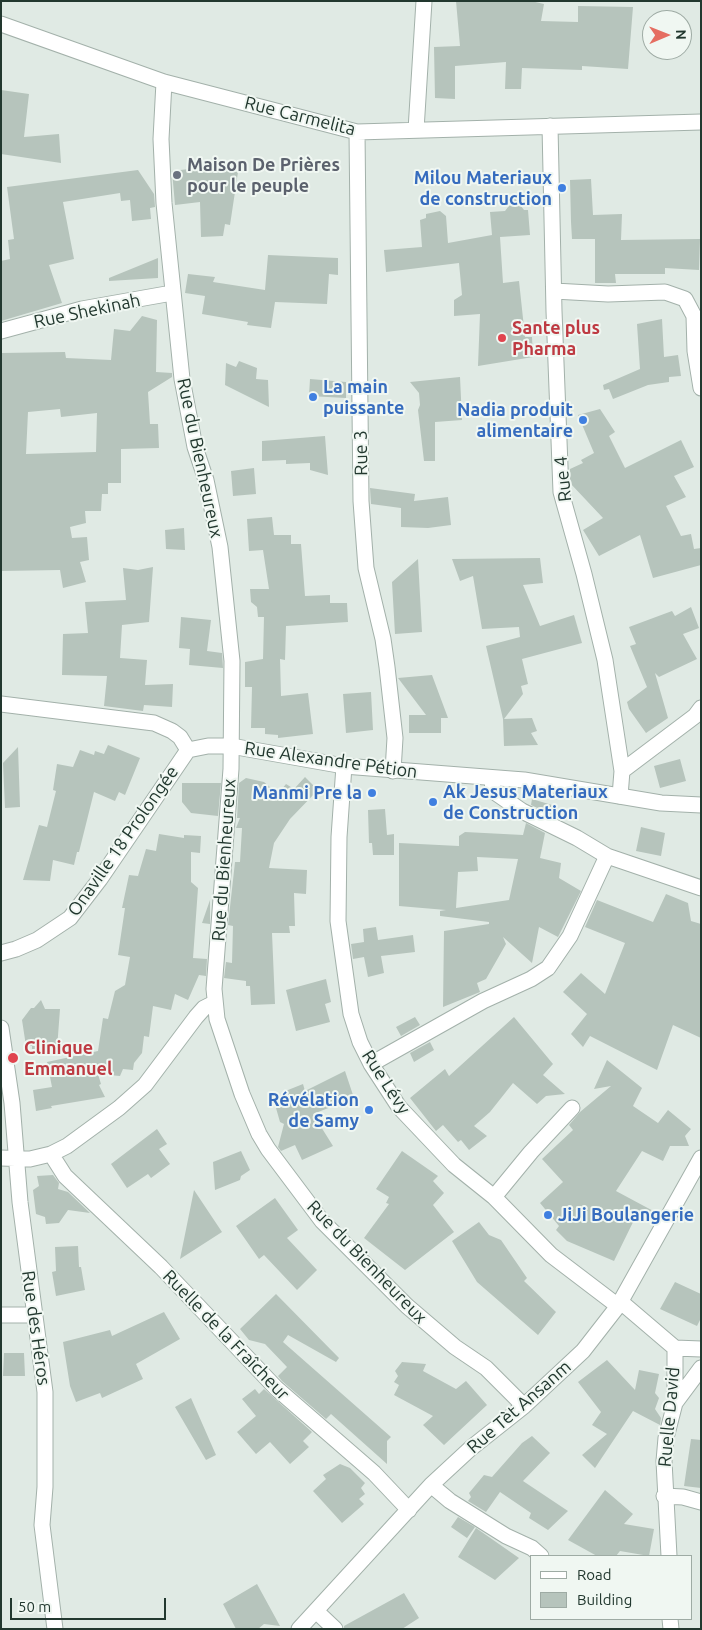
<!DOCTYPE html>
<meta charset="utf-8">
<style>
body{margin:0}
#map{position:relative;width:702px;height:1630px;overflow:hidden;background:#e0eae4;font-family:Ubuntu,sans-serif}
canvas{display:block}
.frame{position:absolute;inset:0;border:2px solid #22382f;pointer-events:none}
.legend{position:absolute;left:530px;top:1555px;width:162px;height:65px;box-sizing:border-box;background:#f0f7f2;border:1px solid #9eaba4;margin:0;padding:6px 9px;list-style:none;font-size:15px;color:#22382f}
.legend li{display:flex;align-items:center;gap:10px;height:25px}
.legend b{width:25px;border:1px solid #9eaba4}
.north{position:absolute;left:642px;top:10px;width:50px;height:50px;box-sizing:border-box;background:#f0f7f2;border:1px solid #9eaba4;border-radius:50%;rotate:89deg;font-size:14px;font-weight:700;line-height:20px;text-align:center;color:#22382f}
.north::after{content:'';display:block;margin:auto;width:18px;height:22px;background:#e56e62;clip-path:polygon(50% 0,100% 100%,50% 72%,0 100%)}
.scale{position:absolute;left:10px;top:1598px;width:156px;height:22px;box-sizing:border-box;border:2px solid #22382f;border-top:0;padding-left:6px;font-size:15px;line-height:18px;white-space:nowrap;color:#22382f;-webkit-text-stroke:4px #f0f7f2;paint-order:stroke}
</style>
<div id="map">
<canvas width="702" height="1630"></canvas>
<div class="frame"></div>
<ul class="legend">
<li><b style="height:6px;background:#fff"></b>Road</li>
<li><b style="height:14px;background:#b6c4bc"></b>Building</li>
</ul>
<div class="north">N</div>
<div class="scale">50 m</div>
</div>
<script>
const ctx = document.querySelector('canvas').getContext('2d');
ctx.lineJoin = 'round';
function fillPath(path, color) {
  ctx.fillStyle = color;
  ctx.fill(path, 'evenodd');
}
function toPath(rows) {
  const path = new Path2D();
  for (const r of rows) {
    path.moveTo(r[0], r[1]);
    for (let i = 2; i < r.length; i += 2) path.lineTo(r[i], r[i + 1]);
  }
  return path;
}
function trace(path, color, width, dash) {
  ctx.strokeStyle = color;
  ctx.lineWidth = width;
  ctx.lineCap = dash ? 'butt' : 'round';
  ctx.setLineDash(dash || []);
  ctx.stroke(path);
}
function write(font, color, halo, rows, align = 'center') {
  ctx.font = font + ' Ubuntu,sans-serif';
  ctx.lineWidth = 4;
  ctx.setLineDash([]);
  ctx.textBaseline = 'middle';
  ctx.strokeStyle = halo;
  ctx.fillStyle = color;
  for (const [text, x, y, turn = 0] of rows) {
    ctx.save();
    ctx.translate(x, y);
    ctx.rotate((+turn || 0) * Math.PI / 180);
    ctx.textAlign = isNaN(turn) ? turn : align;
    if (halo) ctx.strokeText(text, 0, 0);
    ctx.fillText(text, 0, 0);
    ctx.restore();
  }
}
const building = toPath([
 [456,1,531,1,544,4,541,21,578,22,578,6,633,7,628,69,582,66,582,70,522,68,521,89,505,89,506,62,455,66,455,99,435,98,434,47,460,46],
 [1,90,29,94,24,137,59,134,61,163,1,154],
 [206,167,238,172,230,225,225,224,223,236,201,237,200,202,175,205,172,171],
 [138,170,154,194,155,207,150,208,151,219,132,221,130,200,121,201,120,193,63,202,74,259,49,265,62,303,1,321,1,261,10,259,8,240,14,239,7,187],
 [591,179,593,215,622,214,621,240,700,239,699,270,665,268,665,274,615,274,616,283,595,283,595,239,572,239,571,222,570,180],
 [515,198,524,210,528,210,530,235,500,237,503,283,519,281,525,337,532,337,533,357,478,366,480,314,454,316,454,300,462,295,459,263,386,272,384,250,422,247,420,220,426,218,426,214,440,211,446,216,448,243,492,235,490,212,505,211],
 [268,255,338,258,338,275,329,274,327,304,275,302,271,328,247,325,248,322,202,314,205,296,185,293,188,274,215,277,213,282,265,290],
 [158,258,158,278,109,281,109,278],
 [142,316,157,320,156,372,172,373,172,377,148,392,150,424,158,424,159,448,121,449,121,483,108,483,108,494,102,494,101,511,85,511,86,523,70,527,72,538,87,537,89,560,80,562,86,582,63,588,60,570,1,571,1,353,65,352,66,358,111,360,114,329,130,331],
 [60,409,61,417,97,413,96,452,26,454,28,412],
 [662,319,664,357,678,355,681,376,669,377,669,382,648,385,613,399,609,389,604,390,603,385,640,369,637,324],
 [239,361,257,368,256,379,268,380,269,407,225,385,226,363,236,367],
 [460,377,462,420,435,422,435,461,424,461,418,410,420,405,419,393,410,382],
 [310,379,346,382,346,398,309,396],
 [600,409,615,432,609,436,625,468,681,440,694,467,674,476,686,497,666,506,681,536,691,534,694,549,701,548,701,565,653,578,640,535,599,556,583,530,603,518,570,483,570,469,583,463,581,460,594,453,578,415],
 [325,436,328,475,310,470,310,463,286,464,286,460,262,461,262,441],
 [254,468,256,494,233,496,231,471],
 [370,488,415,494,414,501,448,497,451,525,428,528,401,527,401,508,371,504],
 [272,517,274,535,291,535,291,544,301,544,305,596,330,595,330,603,347,603,348,622,286,626,285,660,280,659,281,696,308,693,313,734,278,738,278,735,265,734,265,728,251,728,252,687,245,687,245,662,263,659,264,617,258,617,257,607,251,602,250,589,269,589,263,550,249,551,247,519],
 [184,528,185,550,166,549,165,530],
 [540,558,543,583,523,585,540,626,574,615,582,643,522,659,528,684,521,686,523,694,504,719,532,718,537,731,531,733,538,745,504,746,503,719,486,646,520,637,519,627,482,629,473,576,460,581,452,559],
 [418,559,422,632,395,634,392,582],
 [153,567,149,622,122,625,120,658,147,660,145,685,173,684,172,707,144,705,143,711,104,706,107,676,62,675,63,634,88,633,85,602,126,600,123,568,138,570],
 [691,607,699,628,683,634,697,659,659,677,655,673,668,718,646,733,629,709,627,702,647,687,630,646,636,644,629,627,672,611,675,616],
 [181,617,211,620,207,651,222,653,223,668,189,665,190,649,179,648],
 [432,675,448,718,441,718,441,733,409,733,409,715,426,715,398,678],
 [371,692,373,730,346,733,343,694],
 [108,745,140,758,125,795,119,792,115,801,94,792,79,852,77,852,74,865,53,860,50,881,23,880,39,825,47,827,56,791,53,790,57,764,73,767,80,750,94,755,95,751,104,754],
 [18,747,20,807,5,808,3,763],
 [680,759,686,781,660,788,654,766],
 [305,777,318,790,290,819,274,843,269,868,307,870,306,894,294,893,295,926,289,926,290,933,272,933,275,1004,251,1005,250,986,246,986,246,981,224,978,226,962,232,963,233,926,228,925,235,862,240,862,242,828,236,828,240,818,237,818,239,783,246,778,264,782,278,794,286,784,294,789],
 [182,783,221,783,218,816,191,813,182,802],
 [532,799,552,805,550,814,531,805],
 [385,809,387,835,394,834,394,855,373,855,372,843,369,843,368,810],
 [526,823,545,833,540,858,561,863,559,878,581,891,558,937,539,927,532,963,503,937,506,944,486,979,477,983,480,992,443,1007,444,931,489,924,489,922,440,916,440,911,446,910,399,906,399,843,459,846,459,836,465,832,523,835],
 [477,857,518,859,509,900,456,908,458,872,478,871],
 [641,827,665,833,661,856,636,851],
 [159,834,184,838,184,835,201,836,200,853,191,852,191,882,198,888,193,958,207,959,206,976,199,975,188,1000,175,994,171,1010,153,1006,149,1037,144,1036,142,1053,134,1063,133,1070,123,1069,120,1076,98,1074,101,1084,99,1085,105,1097,51,1106,52,1108,36,1111,33,1090,52,1087,47,1062,98,1051,103,1018,108,1019,115,991,125,985,130,957,118,955,125,908,122,908,129,875,138,876,146,849,156,851],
 [666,894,688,903,691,921,701,924,701,1038,673,1025,657,1070,590,1036,583,1047,571,1034,587,1014,563,992,581,973,605,994,625,943,585,927,597,900,653,922],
 [210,900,210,924,202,923],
 [376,927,378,940,413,935,415,952,381,956,384,973,368,977,364,957,353,959,351,944,364,942,363,929],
 [326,979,331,1002,325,1004,330,1022,296,1031,286,990],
 [41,1000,45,1009,60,1009,57,1049,32,1049,32,1046,26,1046,22,1020,31,1008,34,1008],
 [415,1017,420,1025,401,1036,396,1027],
 [514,1017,553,1064,543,1075,565,1094,546,1096,537,1104,513,1083,490,1112,474,1126,487,1136,469,1150,461,1140,458,1142,443,1125,436,1131,410,1098,445,1069,449,1076],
 [430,1042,434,1050,414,1062,410,1053],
 [607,1060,642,1088,633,1106,658,1123,668,1110,691,1129,685,1136,689,1146,670,1146,663,1161,642,1151,616,1191,657,1213,636,1216,614,1261,567,1241,556,1230,559,1226,540,1203,563,1182,542,1159,573,1130,569,1125,580,1112,611,1086,594,1089],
 [345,1071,354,1098,313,1114,333,1146,302,1160,295,1145,281,1151,278,1147,284,1124,280,1122,274,1101,285,1096,283,1092,303,1084,305,1091],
 [157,1129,167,1144,159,1149,170,1164,151,1178,148,1174,127,1188,111,1164],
 [241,1151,250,1170,241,1176,240,1180,215,1190,213,1162],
 [402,1151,438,1176,433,1181,444,1193,433,1205,454,1232,405,1270,364,1238,389,1204,386,1203,389,1197,376,1189],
 [53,1175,59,1183,58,1189,68,1192,90,1213,68,1210,59,1223,46,1224,45,1217,36,1214,33,1190,39,1186,37,1176],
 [194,1190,222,1232,180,1259],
 [275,1198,298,1230,287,1238,317,1270,297,1290,264,1255,259,1259,236,1226],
 [479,1222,489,1235,501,1240,527,1278,524,1281,556,1312,538,1335,477,1282,452,1241],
 [78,1246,79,1267,81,1267,85,1290,56,1296,52,1272,56,1271,55,1247],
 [675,1282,701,1294,701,1318,697,1326,660,1309],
 [276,1294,339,1358,336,1362,288,1335,283,1342,391,1437,387,1441,387,1464,331,1414,326,1419,282,1381,278,1376,287,1367,265,1344,249,1340,240,1329],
 [164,1312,180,1339,136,1364,143,1379,102,1398,100,1393,76,1402,70,1386,63,1342,110,1330,112,1336],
 [4,1353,24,1353,25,1376,3,1376],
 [607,1360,635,1390,639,1370,659,1374,655,1393,659,1398,655,1409,661,1418,660,1425,633,1411,595,1468,582,1455,607,1434,592,1425,601,1412,578,1382],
 [402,1362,426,1364,423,1371,456,1389,466,1381,487,1405,444,1445,423,1425,433,1416,394,1395,399,1385,394,1382,398,1376,395,1371],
 [255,1389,259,1394,264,1389,312,1432,303,1441,309,1447,290,1464,270,1442,256,1454,237,1432,256,1416,242,1399],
 [191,1398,216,1455,206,1460,175,1407],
 [532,1436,550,1453,523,1481,568,1511,548,1530,529,1518,531,1513,500,1492,486,1512,468,1501,471,1497,469,1493,484,1475,492,1477,522,1443],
 [691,1439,701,1440,701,1488,684,1486],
 [340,1464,350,1468,365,1483,361,1488,365,1494,359,1499,364,1504,342,1523,313,1491,326,1479,323,1475],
 [605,1490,633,1514,624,1524,654,1529,649,1556,620,1551,616,1556,597,1556,568,1540],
 [458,1517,475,1527,467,1538,451,1527],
 [476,1528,519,1558,495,1580,458,1557],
 [257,1584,280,1626,264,1624,258,1629,236,1629,223,1604],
 [404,1593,419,1618,402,1629,344,1629,344,1626]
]);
const minor = toPath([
 [1,24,164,82,357,132,701,122],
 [164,82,161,139,164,203,182,379,195,447,206,480,220,547,232,661,231,769,214,989,217,1019,242,1094,259,1134,268,1149,322,1221,407,1306,455,1347,486,1368,524,1406],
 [550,126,554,311,561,492,584,574,605,660,622,771,620,796],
 [416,130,424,1],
 [357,132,361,501,366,568,383,639,387,667,395,738,393,771],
 [554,291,608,294,665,292,685,299,694,316,695,351,701,388],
 [1,331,82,309,172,293],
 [1,704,154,723,172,731,180,737,188,750],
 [344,766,339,837,338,921,351,1014,360,1042,371,1064,399,1107,454,1165,494,1197,551,1255,618,1306],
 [622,771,695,716,701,708],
 [492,779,493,791,522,811,577,838,607,856,701,888],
 [1,1028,12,1103,20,1202,45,1392,45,1487,42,1525,55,1629],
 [371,1064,483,1001,531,979,548,968,570,936,607,856],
 [51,1154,65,1176,161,1267,276,1388,374,1473,409,1510],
 [1,1158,30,1159,51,1154,67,1146,119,1108,145,1085,196,1017,204,1008,214,1003],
 [494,1197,531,1152,572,1108],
 [621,1302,675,1348,675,1403,666,1438,664,1461,669,1556],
 [1,1315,33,1315],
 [675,1348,701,1349],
 [675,1403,701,1368],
 [431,1485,450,1501,506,1536,532,1548,541,1556],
 [664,1496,683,1497,701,1502],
 [317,1612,335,1629],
 [670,1619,671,1629],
 [299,1629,431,1485,471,1448,524,1406,583,1351,618,1306,701,1158]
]);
const tertiary = toPath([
 [1,953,16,949,37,940,70,918,100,879,188,750,208,746,231,746,344,766,524,780,661,803,701,805]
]);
const markers = [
 [177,175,5,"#6b7280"],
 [562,188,5,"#3f7fe0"],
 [502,338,5,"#e0444e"],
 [313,397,5,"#3f7fe0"],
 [583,420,5,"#3f7fe0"],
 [372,793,5,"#3f7fe0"],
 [433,802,5,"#3f7fe0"],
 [13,1058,6,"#e0444e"],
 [369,1110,5,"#3f7fe0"],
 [548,1215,5,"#3f7fe0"]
];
const streetNames = [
 ["Rue Carmelita",300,116,14],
 ["Rue Shekinah",87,311,-12],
 ["Rue 3",361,453,-91],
 ["Rue du Bienheureux",200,458,78],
 ["Rue 4",563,479,-96],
 ["Rue Alexandre Pétion",331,760,8],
 ["Onaville 18 Prolongée",123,841,-55],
 ["Rue du Bienheureux",224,860,-86],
 ["Rue Lévy",386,1082,57],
 ["Rue du Bienheureux",367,1262,46],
 ["Rue des Héros",36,1328,82],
 ["Ruelle de la Fraîcheur",226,1335,46],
 ["Rue Tèt Ansanm",519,1407,-41],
 ["Ruelle David",669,1417,-85]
];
const worshipNames = [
 ["Maison De Prières",187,165],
 ["pour le peuple",187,186]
];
const shopNames = [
 ["Milou Materiaux",552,178],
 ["de construction",552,199],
 ["La main",323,387,"left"],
 ["puissante",323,408,"left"],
 ["Nadia produit",573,410],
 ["alimentaire",573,431],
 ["Ak Jesus Materiaux",443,792,"left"],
 ["de Construction",443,813,"left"],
 ["Manmi Pre la",362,793],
 ["Révélation",359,1100],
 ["de Samy",359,1121],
 ["JiJi Boulangerie",558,1215,"left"]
];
const healthNames = [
 ["Sante plus",512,328],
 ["Pharma",512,349],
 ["Clinique",24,1048],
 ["Emmanuel",24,1069]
];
fillPath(building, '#b6c4bc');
trace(minor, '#a3b1aa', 17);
trace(tertiary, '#a3b1aa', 17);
trace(minor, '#fff', 15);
trace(tertiary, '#fff', 15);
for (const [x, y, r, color] of markers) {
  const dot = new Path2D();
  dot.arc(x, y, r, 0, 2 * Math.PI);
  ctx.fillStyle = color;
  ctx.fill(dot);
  trace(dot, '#f0f7f2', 2);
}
write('18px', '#22382f', '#f0f7f2', streetNames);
write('bold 18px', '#5b616d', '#f0f7f2', worshipNames, 'left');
write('bold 18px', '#366cbe', '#f0f7f2', shopNames, 'right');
write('bold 18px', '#be3a42', '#f0f7f2', healthNames, 'left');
</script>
